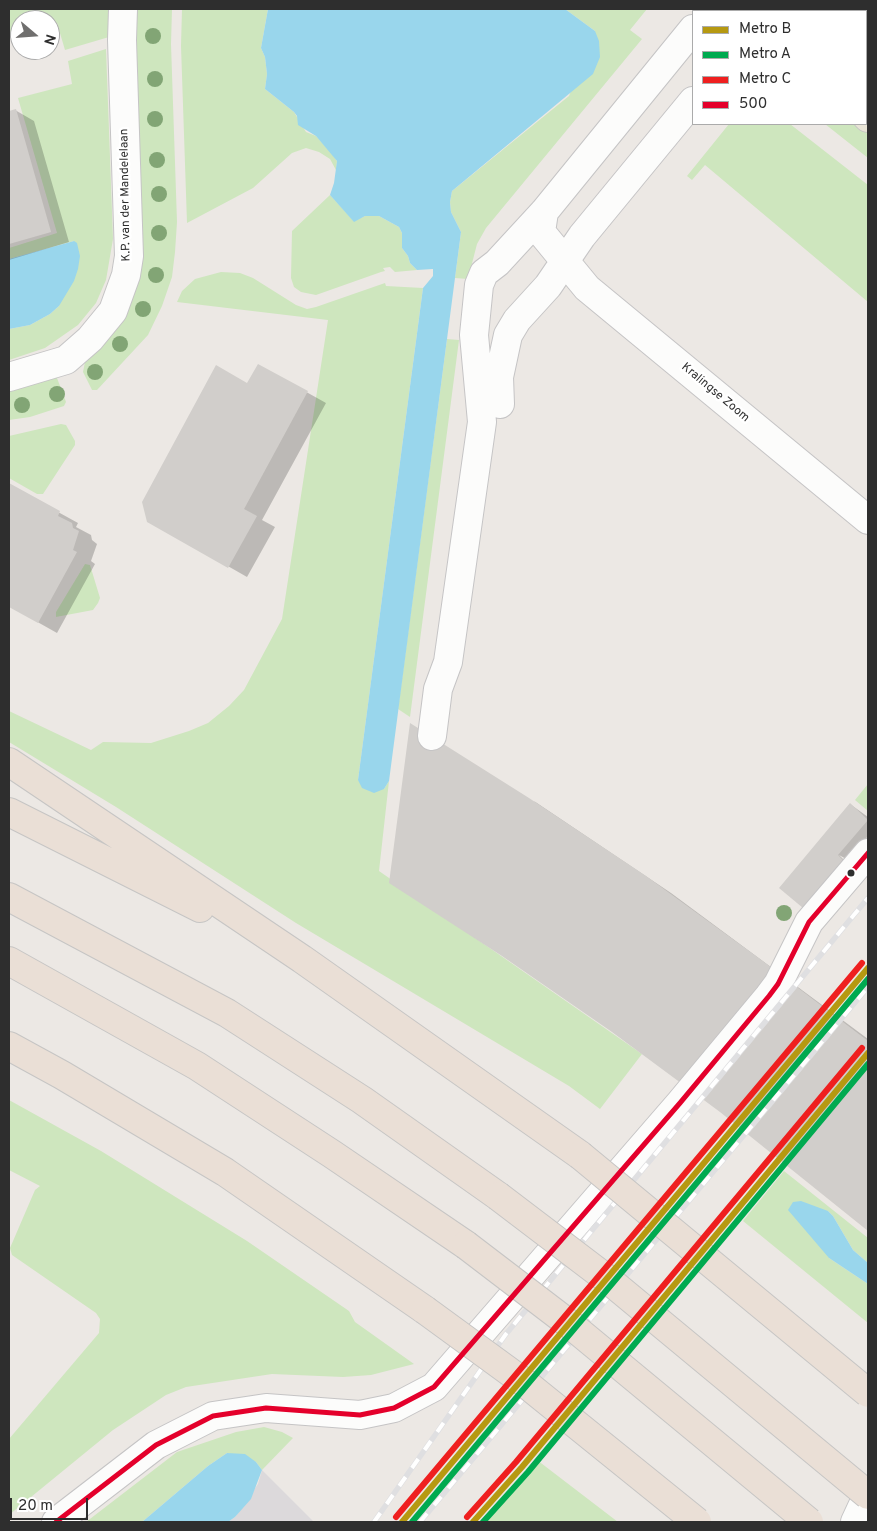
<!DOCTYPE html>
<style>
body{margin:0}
#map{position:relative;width:877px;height:1531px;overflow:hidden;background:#ece8e4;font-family:Overpass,sans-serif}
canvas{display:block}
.frame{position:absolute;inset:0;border:10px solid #2e2e2e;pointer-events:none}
.legend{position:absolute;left:692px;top:10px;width:175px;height:115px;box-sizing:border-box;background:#fff;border:1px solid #ababab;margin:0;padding:6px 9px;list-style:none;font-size:15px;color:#2e2e2e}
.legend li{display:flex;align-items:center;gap:10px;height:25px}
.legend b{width:25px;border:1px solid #ababab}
.north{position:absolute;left:10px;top:10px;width:50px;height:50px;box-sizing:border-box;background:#fff;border:1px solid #ababab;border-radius:50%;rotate:108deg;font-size:14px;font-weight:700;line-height:20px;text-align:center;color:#2e2e2e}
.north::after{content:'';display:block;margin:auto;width:18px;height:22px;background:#706f6e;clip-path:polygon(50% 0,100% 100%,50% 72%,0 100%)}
.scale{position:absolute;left:10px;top:1498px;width:78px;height:22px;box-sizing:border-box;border:2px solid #2e2e2e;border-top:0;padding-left:6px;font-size:15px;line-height:18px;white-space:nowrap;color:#2e2e2e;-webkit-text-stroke:4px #fff;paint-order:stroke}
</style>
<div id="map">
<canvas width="877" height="1531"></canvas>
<div class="frame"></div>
<ul class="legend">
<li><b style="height:6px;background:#b69911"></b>Metro B</li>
<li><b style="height:6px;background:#00aa50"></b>Metro A</li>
<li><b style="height:6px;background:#ef1f1f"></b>Metro C</li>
<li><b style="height:6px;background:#e4002b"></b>500</li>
</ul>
<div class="north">N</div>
<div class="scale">20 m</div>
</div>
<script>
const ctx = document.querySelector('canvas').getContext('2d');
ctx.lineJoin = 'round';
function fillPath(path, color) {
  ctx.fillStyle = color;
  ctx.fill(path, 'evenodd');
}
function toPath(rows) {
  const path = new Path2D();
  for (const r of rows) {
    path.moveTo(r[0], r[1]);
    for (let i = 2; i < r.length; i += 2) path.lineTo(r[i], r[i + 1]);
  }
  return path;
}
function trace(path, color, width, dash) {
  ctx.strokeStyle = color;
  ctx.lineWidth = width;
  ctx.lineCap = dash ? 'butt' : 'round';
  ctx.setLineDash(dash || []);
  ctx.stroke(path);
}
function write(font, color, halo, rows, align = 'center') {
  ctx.font = font + ' Overpass,sans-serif';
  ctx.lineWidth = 5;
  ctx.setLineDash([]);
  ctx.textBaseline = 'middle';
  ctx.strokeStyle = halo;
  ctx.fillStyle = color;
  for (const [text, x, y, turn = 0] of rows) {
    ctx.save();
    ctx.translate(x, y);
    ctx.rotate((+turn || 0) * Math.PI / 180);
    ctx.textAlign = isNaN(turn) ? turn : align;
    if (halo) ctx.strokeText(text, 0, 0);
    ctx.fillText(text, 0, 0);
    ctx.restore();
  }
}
const industrial = toPath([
 [262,1470,314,1522,228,1522,235,1517,258,1484]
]);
const green = toPath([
 [9,9,108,9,111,13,109,37,65,50,57,23,50,24,50,20,20,20,20,33,9,36],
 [135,9,172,9,171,44,177,222,175,252,172,277,162,306,148,335,97,390,92,390,83,372,86,357,107,335,138,157],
 [182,9,268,9,261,48,265,57,267,74,265,89,294,112,306,132,316,136,331,152,337,161,336,170,330,159,319,152,306,148,292,153,253,188,187,223,181,46],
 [565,9,647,9,630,30,642,39,486,228,477,244,468,279,455,278,461,232,451,212,450,202,452,191,569,96,595,31],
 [106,49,113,239,106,280,96,303,78,325,45,348,9,360,9,329,30,325,50,314,59,306,74,241,9,259,9,248,57,233,18,98,72,84,68,61],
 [729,124,790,124,868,185,868,302,705,165,692,180,687,176],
 [825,124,865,124,868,127,868,158],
 [330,195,354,221,365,216,379,216,399,227,402,233,402,248,408,256,410,263,417,270,395,272,390,267,383,268,385,271,381,272,316,295,301,292,294,287,291,278,292,231],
 [221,272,240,273,253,278,296,305,307,309,316,307,385,283,386,286,423,288,358,780,384,789,389,781,379,871,642,1054,600,1109,569,1086,296,923,116,807,9,742,9,711,91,750,103,742,151,743,189,731,208,723,229,706,244,690,282,619,328,320,177,302,182,291,195,279],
 [447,339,459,340,410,717,398,709],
 [52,376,57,378,66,402,64,406,30,417,9,420,9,392],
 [61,424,66,425,75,441,75,445,43,494,37,494,9,478,9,436],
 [85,564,90,565,100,598,98,603,93,610,56,617,56,612],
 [868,784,868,811,855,800],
 [9,1100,101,1151,247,1241,349,1311,355,1322,414,1364,371,1375,343,1377,272,1374,186,1387,166,1395,113,1430,9,1515,9,1439,99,1333,100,1319,96,1313,12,1255,10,1248,35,1190,40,1186,9,1170],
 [784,1171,868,1238,868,1263,853,1250,833,1216,828,1211,829,1258,868,1284,868,1323,743,1221],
 [264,1427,282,1432,293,1438,262,1470,256,1462,227,1453,208,1466,142,1522,86,1522,177,1452,236,1432],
 [537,1460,618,1522,479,1522]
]);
const water = toPath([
 [268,9,565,9,595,31,599,41,600,57,593,74,452,191,450,202,451,212,461,232,447,339,389,781,384,789,374,793,362,788,358,780,423,288,433,276,433,269,417,270,410,263,408,256,402,248,402,233,399,227,379,216,365,216,354,222,330,195,334,183,337,161,316,136,298,125,297,116,294,112,265,89,267,74,265,57,261,48],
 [74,241,77,243,80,256,78,269,74,281,59,306,50,314,30,325,9,329,9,259],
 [801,1201,828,1211,833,1216,853,1250,868,1263,868,1284,829,1258,788,1210,793,1202],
 [227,1453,245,1454,256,1462,262,1470,251,1499,235,1517,228,1522,142,1522,208,1466]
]);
const shadow = toPath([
 [15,110,34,121,69,242,9,260,9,112],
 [258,365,326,403,262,520,275,527,247,577,149,521,248,384],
 [9,485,78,523,76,527,91,535,92,540,97,544,91,561,95,564,57,633,9,606],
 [534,801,671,893,868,1039,868,1229,826,1194],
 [850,804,868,817,868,836,848,860,839,855,847,863,808,909,803,907]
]);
const building = toPath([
 [16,109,51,232,9,244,9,111],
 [258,364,308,391,244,509,257,516,228,568,147,522,142,502,216,365,247,383],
 [9,483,60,511,58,516,72,523,73,528,79,531,73,550,77,552,38,623,9,607],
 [410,723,529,798,646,876,760,959,868,1041,868,1231,720,1112,612,1032,502,956,389,883],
 [850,803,868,820,838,855,843,860,803,908,779,888]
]);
const minor = toPath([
 [708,11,710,9],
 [756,11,757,9],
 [544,212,541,232,587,288,868,520],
 [9,377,66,360,90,339,113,311,126,275,129,256,122,40,123,9],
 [500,404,499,377,508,335,517,320,548,286,582,236,693,101],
 [432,736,438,689,448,662,482,422,474,335,479,285,484,273,497,263,544,212,693,29],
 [56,1522,156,1445,213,1416,266,1408,360,1415,394,1408,434,1387,680,1103,769,996,778,984,809,922,868,853],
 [855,1522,868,1494]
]);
const major = toPath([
 [728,9,731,11],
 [808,9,812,11],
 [866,53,868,55],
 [866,116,868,118]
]);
const highway = toPath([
 [9,762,302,959,580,1155],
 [9,812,200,908],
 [9,897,227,1013,362,1100,498,1196],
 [9,961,197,1066,332,1154,466,1245],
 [9,1046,62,1075,225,1172,425,1310]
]);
const rail = toPath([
 [374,1522,506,1334,868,898],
 [420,1522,868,987]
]);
const highwayBridge = toPath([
 [580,1155,868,1393],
 [498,1196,611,1282,868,1495],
 [466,1245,572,1326,809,1522],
 [425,1310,525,1383,697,1522]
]);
const bus1 = toPath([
 [56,1522,156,1445,213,1416,266,1408,360,1415,394,1408,434,1387,680,1103,769,996,778,984,809,922,868,853]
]);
const metro1 = toPath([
 [402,1522,868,968],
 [473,1522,522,1467,868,1053]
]);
const metro2 = toPath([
 [412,1522,868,979],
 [483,1522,528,1472,868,1064]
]);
const metro3 = toPath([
 [396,1517,862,963],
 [467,1517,516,1462,862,1048]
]);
const trees = [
 [153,36],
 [155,79],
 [155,119],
 [157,160],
 [159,194],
 [159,233],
 [156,275],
 [143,309],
 [120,344],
 [95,372],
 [57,394],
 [22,405],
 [784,913]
];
const markers = [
 [851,873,4.5,"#2e2e2e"]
];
const streetNames = [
 ["K.P. van der Mandelelaan",126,195,-91],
 ["Kralingse Zoom",715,393,40]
];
fillPath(industrial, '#dcd9db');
fillPath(green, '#cee6be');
fillPath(water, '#99d6ec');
fillPath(shadow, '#0003');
fillPath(building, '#d1cecb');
trace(minor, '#c5c4c5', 30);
trace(major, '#c6c5c4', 30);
trace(highway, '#c6c5c4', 30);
trace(minor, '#fcfcfb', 28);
trace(major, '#e8e4d6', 28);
trace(highway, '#eadfd6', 28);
trace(rail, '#dfdfe1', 5.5);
trace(rail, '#fff', 4, [11]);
trace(highwayBridge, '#c6c5c4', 30, []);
trace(highwayBridge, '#eadfd6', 28);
trace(bus1, '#e4002b', 5);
trace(metro1, '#b69911', 6);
trace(metro2, '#00aa50', 6);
trace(metro3, '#ef1f1f', 6);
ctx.fillStyle = '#82a575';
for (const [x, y] of trees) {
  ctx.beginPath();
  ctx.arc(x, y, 8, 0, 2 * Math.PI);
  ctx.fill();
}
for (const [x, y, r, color] of markers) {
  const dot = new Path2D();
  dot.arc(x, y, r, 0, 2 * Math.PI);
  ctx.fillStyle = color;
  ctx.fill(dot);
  trace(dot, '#fff', 2);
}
write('12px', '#2e2e2e', '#fff', streetNames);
</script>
